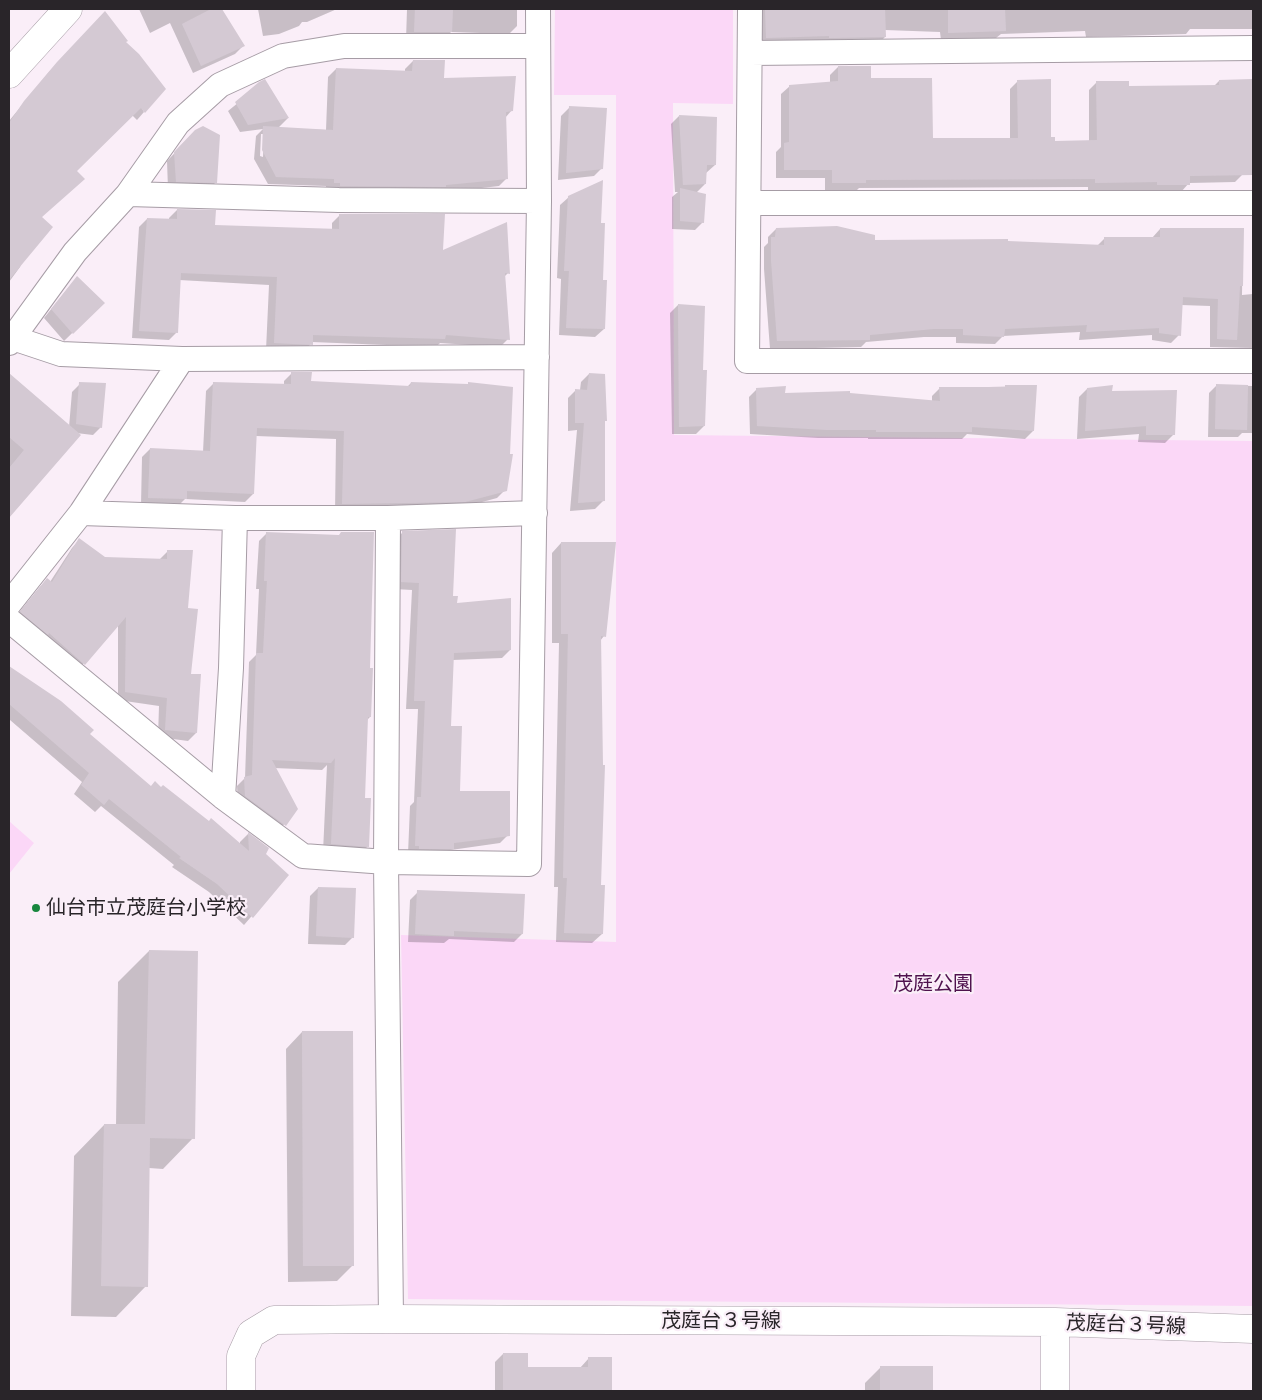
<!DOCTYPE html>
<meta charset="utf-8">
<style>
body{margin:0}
#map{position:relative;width:1262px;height:1400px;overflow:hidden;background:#faeef8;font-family:"Alegreya Sans",sans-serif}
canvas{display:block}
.frame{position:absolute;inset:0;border:10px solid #292529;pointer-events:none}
</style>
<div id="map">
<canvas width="1262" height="1400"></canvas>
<div class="frame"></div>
</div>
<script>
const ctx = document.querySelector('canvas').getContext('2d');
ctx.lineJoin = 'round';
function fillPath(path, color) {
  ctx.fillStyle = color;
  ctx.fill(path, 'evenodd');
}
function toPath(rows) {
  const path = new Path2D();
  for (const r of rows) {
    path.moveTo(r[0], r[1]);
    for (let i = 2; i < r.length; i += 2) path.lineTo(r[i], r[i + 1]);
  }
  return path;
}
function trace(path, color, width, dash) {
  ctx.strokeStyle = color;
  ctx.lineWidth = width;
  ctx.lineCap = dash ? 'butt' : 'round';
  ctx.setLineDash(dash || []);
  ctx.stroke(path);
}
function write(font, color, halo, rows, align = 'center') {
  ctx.font = font + ' "Alegreya Sans","Noto Sans JP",sans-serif';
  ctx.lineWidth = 4.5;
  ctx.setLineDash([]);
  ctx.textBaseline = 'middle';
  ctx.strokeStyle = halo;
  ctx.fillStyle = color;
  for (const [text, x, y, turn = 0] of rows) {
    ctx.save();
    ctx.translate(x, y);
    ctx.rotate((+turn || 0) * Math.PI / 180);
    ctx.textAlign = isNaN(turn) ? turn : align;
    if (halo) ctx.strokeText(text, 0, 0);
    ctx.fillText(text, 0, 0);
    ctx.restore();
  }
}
const green = toPath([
 [555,9,733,9,733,104,673,103,674,435,1253,441,1253,1306,408,1299,401,935,616,942,616,95,554,95],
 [9,821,34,843,9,874]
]);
const shadow = toPath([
 [139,9,221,9,243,46,235,54,193,73,170,23,150,33],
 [258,9,337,9,307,22,302,22,299,26,279,34,263,36],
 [407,9,517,9,517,26,509,34,451,32,443,40,406,40],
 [757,9,1253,9,1253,29,1190,29,1186,34,1086,37,1085,31,1001,34,996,38,941,40,940,32,885,30,885,37,877,45,758,45],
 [95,24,144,112,137,120,132,115,75,171,41,218,20,267,9,282,9,121,49,72],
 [413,61,443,80,512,110,505,118,507,178,499,186,438,193,326,190,326,186,268,184,254,159,256,136,263,129,240,132,228,111,265,81,288,118,278,128,326,130,328,77,336,69,405,72,405,69],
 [261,134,264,134,263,157,260,156],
 [838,67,870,80,932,139,1010,139,1010,89,1018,81,1050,138,1054,142,1089,142,1089,90,1097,82,1128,87,1214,86,1219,81,1243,174,1235,182,1189,183,1181,192,1149,193,1149,190,1088,191,1088,187,859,188,857,190,825,191,825,178,776,178,776,152,781,147,781,94,790,86,830,83,830,75],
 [569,108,602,168,594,176,558,180,561,116],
 [679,116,715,165,706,173,705,184,696,193,703,222,695,230,672,229,672,197,678,192,675,192,671,124],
 [196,131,216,182,208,190,168,189,167,161],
 [569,197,600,224,604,329,595,337,559,335,561,279,557,278,560,205],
 [177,210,214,226,332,230,332,223,340,215,442,252,508,273,504,277,508,339,500,347,440,343,436,347,312,342,304,352,266,350,269,285,179,280,177,332,169,340,132,338,139,227,147,219,169,220,169,218],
 [776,229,874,241,1006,242,1097,246,1105,238,1152,238,1160,229,1243,229,1242,295,1253,294,1253,348,1210,347,1210,306,1181,305,1179,335,1171,343,1152,340,1152,335,1079,340,1080,332,1003,336,995,344,956,343,956,337,924,337,866,342,861,347,770,349,764,269,764,247,768,243,768,237],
 [77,277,103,303,64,341,44,318],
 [678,305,702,371,704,426,696,434,672,434,670,313],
 [292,373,310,382,407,387,411,383,467,385,468,384,505,490,497,498,456,509,335,512,336,439,256,436,253,494,245,502,185,499,177,507,141,505,142,457,150,449,203,452,206,391,214,383,284,385,284,381],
 [589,374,606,420,603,423,603,501,595,509,570,511,577,430,568,431,568,398,576,390,580,390,581,382],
 [9,377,22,386,69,427,72,392,80,384,101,427,93,435,76,433,79,436,9,516],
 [1217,385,1253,386,1253,433,1242,433,1238,437,1208,437,1209,393],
 [1036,386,1033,431,1025,439,967,434,962,439,868,439,868,438,818,438,750,434,749,397,757,389,784,395,848,394,932,401,932,396,940,388],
 [1087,389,1111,393,1173,435,1165,443,1138,442,1139,434,1077,439,1079,397],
 [267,533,369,669,370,717,367,720,364,799,368,846,360,854,323,852,327,765,322,770,274,768,296,809,277,833,238,804,237,786,245,778,249,662,256,655,259,589,256,589,259,541],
 [402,533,456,604,510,650,502,658,453,660,450,727,459,792,508,835,500,843,451,850,444,857,408,854,410,806,414,802,418,709,406,709,412,590,394,589,394,541],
 [79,540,104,559,159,560,167,552,187,610,189,675,196,733,188,741,158,737,159,706,118,700,118,624,76,672,13,620,39,588,47,580,50,582,72,548],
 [561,543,604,636,600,641,600,886,602,934,592,943,556,942,558,887,554,887,559,643,552,643,552,553],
 [12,670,151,787,240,845,240,842,248,834,268,849,264,854,287,875,244,925,209,892,172,867,174,865,101,806,95,812,74,794,82,782,10,720,9,721,9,674],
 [318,888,353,937,345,945,308,944,310,896],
 [418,892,524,896,522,934,514,942,449,939,444,943,408,942,410,900],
 [149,951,193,1138,163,1169,149,1168,146,1286,116,1317,71,1316,74,1156,104,1125,116,1125,118,982],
 [302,1032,353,1265,337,1281,288,1282,286,1049],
 [503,1354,527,1368,580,1368,589,1358,611,1358,611,1391,495,1391,495,1362],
 [881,1367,932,1367,932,1391,865,1391,865,1383]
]);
const building = toPath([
 [211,9,222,9,245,46,201,66,182,24],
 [415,9,453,9,452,32,414,32],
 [765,9,885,9,886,37,829,38,829,36,766,38],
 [948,9,1005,9,1006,31,948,33],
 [105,11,128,41,126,42,139,54,166,89,145,113,141,108,77,171,85,179,42,217,53,227,9,280,9,123,24,101,57,62],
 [413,60,445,60,444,78,516,76,513,111,506,112,508,179,446,185,446,187,340,186,340,183,334,183,334,179,276,177,262,150,263,126,333,130,336,68,412,71],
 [838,66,871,66,871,78,932,78,933,138,1018,138,1017,80,1051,79,1051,137,1055,137,1055,141,1097,140,1096,81,1129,81,1129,86,1219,85,1219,80,1252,79,1253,175,1190,176,1190,185,1157,185,1157,182,1095,183,1095,179,866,180,866,183,832,183,832,170,784,170,784,143,789,142,789,85,838,81],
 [265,79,289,118,248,125,235,102,259,82],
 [569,106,607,108,603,169,566,173],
 [679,115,717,117,716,165,707,165,706,184,683,185],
 [203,126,220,135,217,183,176,182,174,152,195,130],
 [603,180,601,223,605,223,603,280,607,280,605,329,566,328,569,271,564,271,568,196],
 [680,188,706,194,704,223,680,221],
 [177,209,216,210,215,225,339,229,339,214,445,214,443,250,507,222,510,274,505,273,510,340,446,335,445,339,313,335,313,345,274,343,277,277,181,273,178,333,139,331,147,218,177,219],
 [837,226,875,235,875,240,1008,239,1008,241,1104,245,1104,237,1160,237,1160,228,1244,228,1243,286,1240,286,1237,340,1217,339,1218,299,1183,297,1181,336,1159,333,1159,328,1086,332,1087,325,1005,329,1004,337,963,335,963,329,933,329,870,335,870,340,777,341,771,260,771,237,775,237,776,228],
 [77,276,105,303,73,334,51,309],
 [678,304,705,306,703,370,707,370,705,426,679,427],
 [291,372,312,372,311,381,330,382,410,386,411,382,468,384,468,382,513,387,510,454,513,454,507,491,465,502,342,504,344,431,257,428,254,494,187,491,187,499,148,498,150,448,210,451,213,382,291,384],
 [9,373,81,435,9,518,9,468,24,450,9,437],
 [589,373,605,374,607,421,605,421,605,501,578,503,584,423,575,423,575,389,587,390],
 [79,382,106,383,102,428,76,424],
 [1216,384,1248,385,1247,430,1215,429],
 [1005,385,1037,385,1034,431,972,427,972,432,876,432,876,430,827,430,757,426,756,388,786,386,785,393,850,391,850,393,940,401,939,387,1005,387],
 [1113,385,1112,391,1177,390,1175,435,1146,435,1146,426,1085,431,1087,388],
 [456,529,453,596,458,596,457,603,511,598,511,650,454,653,451,726,462,726,460,791,510,791,510,836,454,843,454,849,419,849,419,846,415,846,417,797,421,797,425,701,414,701,419,583,401,582,402,531],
 [266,532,339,535,341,532,374,532,370,668,373,668,371,717,368,717,365,798,371,798,369,847,331,844,335,758,331,763,272,760,298,809,286,826,245,796,244,777,252,775,256,653,263,653,267,581,264,581],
 [79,538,105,557,167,559,167,550,193,550,188,608,198,609,191,674,201,674,197,733,165,730,167,698,125,692,126,617,85,665,49,633,48,635,20,612,47,578,52,582],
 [561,542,616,542,606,637,601,636,603,765,605,765,601,885,605,885,603,934,564,933,567,878,563,878,568,634,561,634],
 [9,666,61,701,94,730,90,734,151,786,155,781,161,787,163,785,209,821,211,818,249,851,248,832,269,848,266,854,289,875,253,918,217,884,179,858,181,857,109,799,104,805,81,785,89,773,9,704],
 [318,887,356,888,354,938,316,936],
 [417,890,525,894,523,934,454,931,454,936,415,934],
 [149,950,198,951,195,1139,150,1138,148,1287,101,1286,104,1124,145,1124],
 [302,1031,353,1031,354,1266,303,1266],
 [503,1353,528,1353,528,1367,588,1367,588,1357,612,1357,612,1391,503,1391],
 [880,1366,933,1366,933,1391,880,1391]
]);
const minor = toPath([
 [750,9,747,361,1253,361],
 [750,53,1253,48],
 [128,194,339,200,539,201],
 [749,203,1253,203],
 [9,335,13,338,61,354,182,359,537,357],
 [9,343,75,252,128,194,178,123,220,85,283,56,344,46,537,46],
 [81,513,235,518,388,518,535,513],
 [388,518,386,862,391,1319],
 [9,604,81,513,182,359],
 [9,620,223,797,303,856,386,862,529,864,539,201,538,9],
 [223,797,231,668,235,518]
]);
const tertiary = toPath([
 [9,74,68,9],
 [241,1391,241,1356,251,1334,274,1320,391,1319,1055,1322,1253,1329],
 [1055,1391,1055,1322]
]);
const markers = [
 [36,908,5,"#18863e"]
];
const poiNames = [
 ["仙台市立茂庭台小学校",46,908]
];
const parkNames = [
 ["茂庭公園",933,984]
];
const streetNames = [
 ["茂庭台３号線",721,1321],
 ["茂庭台３号線",1126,1325,2]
];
fillPath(green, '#fbd7f7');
fillPath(shadow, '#0003');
fillPath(building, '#d4c9d3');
trace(minor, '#a69ca5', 26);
trace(tertiary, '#a69ca5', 29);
trace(minor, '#fff', 24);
trace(tertiary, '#fff', 28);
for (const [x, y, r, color] of markers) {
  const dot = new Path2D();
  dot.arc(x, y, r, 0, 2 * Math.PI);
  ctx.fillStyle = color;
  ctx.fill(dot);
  trace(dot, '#faeef8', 2);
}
write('20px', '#292529', '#faeef8', poiNames, 'left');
write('20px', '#4f124e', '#faeef8', parkNames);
write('20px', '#292529', '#faeef8', streetNames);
</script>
